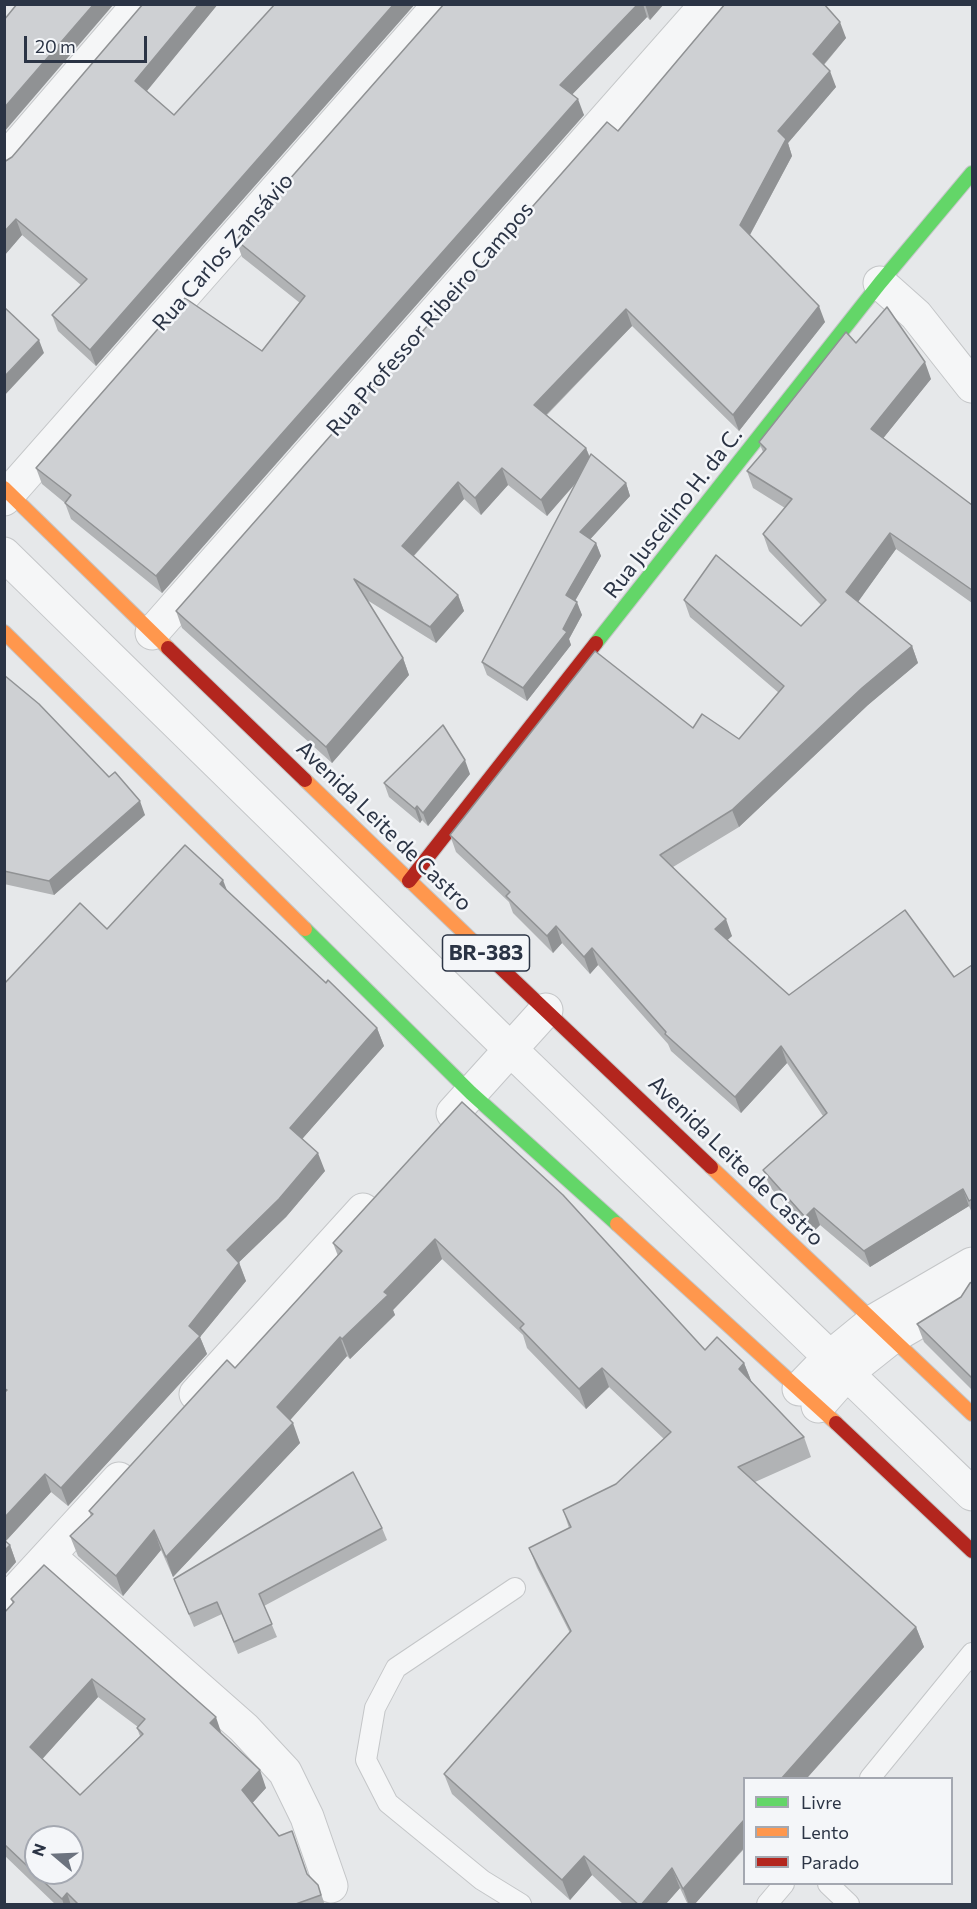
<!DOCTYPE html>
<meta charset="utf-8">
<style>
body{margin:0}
#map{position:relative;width:977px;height:1909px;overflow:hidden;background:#e6e8ea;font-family:Commissioner,sans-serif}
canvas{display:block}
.frame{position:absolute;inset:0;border:6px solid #2b3445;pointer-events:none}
.legend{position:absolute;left:743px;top:1777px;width:210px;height:108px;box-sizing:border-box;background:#f4f6f9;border:2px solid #a4a8b1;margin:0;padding:8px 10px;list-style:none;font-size:18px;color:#2b3445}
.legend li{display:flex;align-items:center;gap:12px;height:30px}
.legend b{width:30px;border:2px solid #a4a8b1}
.north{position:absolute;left:24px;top:1825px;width:60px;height:60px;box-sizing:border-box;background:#f4f6f9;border:2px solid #a4a8b1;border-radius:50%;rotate:289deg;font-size:16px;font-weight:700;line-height:24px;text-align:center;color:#2b3445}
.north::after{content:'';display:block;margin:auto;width:21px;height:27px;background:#6c737f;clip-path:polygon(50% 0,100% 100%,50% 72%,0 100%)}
.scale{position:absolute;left:24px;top:36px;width:123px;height:27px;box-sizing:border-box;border:3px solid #2b3445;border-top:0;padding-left:8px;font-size:18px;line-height:21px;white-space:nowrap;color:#2b3445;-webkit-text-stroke:4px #f4f6f9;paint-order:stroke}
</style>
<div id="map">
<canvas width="977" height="1909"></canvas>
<div class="frame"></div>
<ul class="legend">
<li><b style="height:8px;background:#63d668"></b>Livre</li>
<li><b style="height:8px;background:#ff974d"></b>Lento</li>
<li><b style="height:8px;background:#b3261e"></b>Parado</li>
</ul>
<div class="north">N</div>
<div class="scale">20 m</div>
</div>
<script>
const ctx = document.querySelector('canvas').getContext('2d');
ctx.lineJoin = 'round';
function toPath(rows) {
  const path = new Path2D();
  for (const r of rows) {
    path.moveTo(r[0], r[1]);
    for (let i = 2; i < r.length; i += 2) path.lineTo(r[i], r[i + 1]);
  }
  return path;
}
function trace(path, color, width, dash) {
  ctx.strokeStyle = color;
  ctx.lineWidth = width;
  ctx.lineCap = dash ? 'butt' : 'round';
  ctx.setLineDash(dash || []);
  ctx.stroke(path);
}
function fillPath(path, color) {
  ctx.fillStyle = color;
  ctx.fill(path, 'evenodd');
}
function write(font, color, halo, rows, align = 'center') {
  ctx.font = font + ' Commissioner,sans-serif';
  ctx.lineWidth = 5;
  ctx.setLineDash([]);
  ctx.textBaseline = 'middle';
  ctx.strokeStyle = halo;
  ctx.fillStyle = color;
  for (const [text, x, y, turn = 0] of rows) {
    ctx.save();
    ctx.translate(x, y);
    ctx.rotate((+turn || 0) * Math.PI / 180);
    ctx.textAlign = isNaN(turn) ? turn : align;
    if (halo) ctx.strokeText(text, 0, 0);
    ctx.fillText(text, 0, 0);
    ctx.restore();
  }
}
const lane = toPath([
 [515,1588,396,1668,375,1708,366,1760,388,1803,482,1880,521,1904],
 [870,1778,972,1653],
 [828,1884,849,1904],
 [767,1904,784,1884]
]);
const street = toPath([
 [4,161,139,4],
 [880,283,916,315,972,386],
 [4,499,440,4],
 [4,554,509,1048,972,1494],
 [152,633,707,4],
 [453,1113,546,1010],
 [799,1389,830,1357,874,1321,972,1264],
 [196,1394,363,1210],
 [818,1406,848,1372,892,1337,958,1299],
 [49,1556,244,1728,285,1772,307,1817,331,1886],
 [4,1604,119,1479]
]);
const fast = toPath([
 [596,643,880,283,972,173],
 [305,929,471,1093,617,1224]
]);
const slow = toPath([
 [4,488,168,648],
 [4,632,305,929],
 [305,780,482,950],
 [711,1167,972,1414],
 [617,1224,836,1423]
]);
const jam = toPath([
 [168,648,305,780],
 [409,881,596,643],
 [482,950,711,1167],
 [836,1423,972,1551]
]);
const wall = toPath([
 [218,4,147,91,174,115,275,4,415,4,96,366,58,331,52,315,81,285,22,235,4,256,12,157],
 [444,4,664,4,650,20,647,17,572,94,584,115,162,593,71,519,65,503,42,484,36,468,262,351,300,303,242,257,236,240],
 [826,6,846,38,824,65,836,87,788,143,792,156,750,235,825,322,739,431,632,326,547,415,586,448,590,457,626,483,630,496,590,539,596,543,601,556,575,600,582,615,569,639,571,645,527,701,487,675,482,662,577,482,547,516,508,485,481,515,464,499,414,556,458,595,464,611,436,643,367,600,403,658,409,675,332,763,182,628,176,611,618,131],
 [856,343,931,379,883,438,972,505,972,603,896,549,858,601,912,646,918,663,868,705,739,827,673,867,732,936,727,940,789,995,954,977,972,965,972,1213,969,1206,870,1267,820,1225,811,1234,770,1187,763,1170,823,1116,787,1063,741,1113,671,1051,668,1044,598,965,590,974,562,943,553,953,513,913,509,902,456,852,450,835,693,728,739,739,779,693,690,617,684,600,801,626,821,605,769,551,763,534,785,508,753,488,747,471,763,452,759,442],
 [4,675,145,815,54,895,4,884],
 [470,774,428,826,422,820,420,823,389,797,384,783],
 [227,891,326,983,377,1028,384,1046,302,1139,325,1171,286,1217,239,1262,246,1281,200,1337,207,1354,68,1506,51,1492,6,1541,10,1545,16,1562,4,1576,4,984,107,929],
 [462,1102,705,1350,744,1363,752,1383,804,1437,811,1457,755,1482,916,1627,924,1647,694,1905,688,1905,680,1888,665,1905,624,1905,592,1875,570,1900,452,1794,444,1774,570,1633,537,1568,529,1548,569,1528,563,1510,616,1484,664,1439,609,1387,586,1409,527,1348,523,1335,442,1259,393,1310,395,1315,350,1359,347,1356,290,1420,300,1443,173,1577,161,1550,123,1596,78,1556,70,1536,91,1516,89,1511,235,1368,338,1256,333,1243],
 [972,1282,972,1390,924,1342,917,1324,961,1297],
 [382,1528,387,1540,264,1606,277,1637,238,1654,222,1614,194,1627,174,1579],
 [11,1599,222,1735,266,1788,252,1803,307,1875,318,1885,325,1905,56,1905,4,1855,4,1613,13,1604],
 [98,1697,138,1727,137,1728,140,1736,80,1795,42,1759]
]);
const shadedWall = toPath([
 [94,4,114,4,4,132,4,108],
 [199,4,218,4,141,98,135,81],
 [394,4,415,4,96,366,90,350],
 [638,4,643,4,647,17,566,101,560,85],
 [645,4,664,4,650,20],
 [840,22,846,38,819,70,813,54],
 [830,71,836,87,788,143,792,156,746,242,740,225,778,131],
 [578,99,584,115,162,593,156,576],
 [16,219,22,235,4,256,4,232],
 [819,306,825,322,739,431,733,415],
 [626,309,632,326,540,421,534,405],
 [39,340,44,353,4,396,4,377],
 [925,362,931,379,877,446,871,429],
 [586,448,592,464,547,516,541,500],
 [502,468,508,485,481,515,475,498],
 [458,482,464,499,408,562,402,546],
 [626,483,630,496,585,545,580,532],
 [890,533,896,549,853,609,846,592],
 [596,543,601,556,571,608,566,595],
 [458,595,464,611,436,643,430,627],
 [577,602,582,615,569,639,571,645,527,701,523,688,563,629],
 [912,646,918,663,868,705,739,827,732,810,862,688],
 [403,658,409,675,332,763,326,747],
 [465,760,470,774,428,826,423,813],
 [140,801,145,815,54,895,49,881],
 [417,806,422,820,420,823,415,809],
 [223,880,230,898,220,884],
 [726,919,732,936,721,946,715,929],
 [556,926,562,943,553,953,547,936],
 [592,948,598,965,590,974,584,957],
 [377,1028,384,1046,296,1146,290,1128],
 [781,1046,787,1063,741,1113,735,1097],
 [318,1153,325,1171,286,1217,233,1268,227,1250],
 [963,1189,969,1206,870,1267,864,1251],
 [814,1208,820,1225,811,1234,805,1217],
 [435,1239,442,1259,393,1310,395,1315,350,1359,342,1339,384,1292],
 [239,1263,246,1281,200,1337,207,1354,68,1506,61,1488],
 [340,1337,347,1356,284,1427,277,1407],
 [744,1363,752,1383,739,1369],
 [602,1368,609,1387,586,1409,579,1389],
 [293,1423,300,1443,173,1577,166,1557],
 [45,1474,51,1492,4,1543,4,1518],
 [154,1530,161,1550,123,1596,116,1576],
 [10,1545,16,1562,4,1576,4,1551],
 [916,1627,924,1647,806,1779,781,1779],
 [92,1679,98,1697,37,1765,30,1747],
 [216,1717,222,1735,210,1723],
 [260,1770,266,1788,248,1808,242,1790],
 [744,1820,744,1848,694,1905,689,1905,683,1889],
 [584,1856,592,1875,570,1900,562,1880],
 [672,1868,680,1888,665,1905,641,1905],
 [67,1893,71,1905,64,1905,62,1899]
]);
const building = toPath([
 [17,4,94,4,4,108,4,20,17,4],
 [143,4,199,4,135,81,174,115,275,4,394,4,90,350,52,315,87,279,16,219,4,232,4,162,12,157,143,4],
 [444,4,638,4,560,85,578,99,156,576,65,503,71,495,36,468,185,298,262,351,305,296,236,240,444,4],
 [725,4,824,4,840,22,813,54,830,71,778,131,786,139,740,225,819,306,733,415,626,309,534,405,586,448,541,500,502,468,475,498,458,482,402,546,458,595,430,627,354,579,403,658,326,747,176,611,607,122,618,131,725,4],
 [4,307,39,340,4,377,4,307],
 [887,307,925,362,871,429,972,505,972,590,890,533,846,592,912,646,862,688,732,810,660,855,726,919,715,929,789,995,905,910,954,977,972,965,972,1199,969,1201,963,1189,864,1251,814,1208,805,1217,763,1170,827,1113,781,1046,735,1097,665,1034,666,1032,592,948,584,957,556,926,547,936,506,896,510,892,450,835,595,651,693,728,702,714,739,739,784,686,684,600,716,555,801,626,826,600,763,534,792,499,747,471,766,449,759,442,846,332,856,343,887,307],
 [591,454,626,483,580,532,596,543,566,595,577,602,563,629,567,632,523,688,482,662,591,454],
 [4,675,39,704,109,777,115,772,140,801,49,881,4,871,4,675],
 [443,725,465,760,423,813,417,806,415,809,384,783,443,725],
 [185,845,223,880,220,884,326,983,328,980,377,1028,290,1128,318,1153,279,1199,227,1250,239,1263,189,1326,200,1336,61,1488,45,1474,4,1518,4,1393,7,1390,4,1388,4,984,80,903,107,929,185,845],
 [462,1102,563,1195,705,1350,717,1337,744,1363,739,1369,804,1437,738,1467,916,1627,781,1779,744,1779,744,1820,683,1889,672,1868,641,1905,639,1905,584,1856,562,1880,444,1774,571,1631,529,1548,571,1527,563,1510,616,1484,671,1432,602,1368,579,1389,520,1328,524,1324,435,1239,384,1292,388,1295,342,1339,340,1337,277,1407,293,1423,166,1557,154,1530,116,1576,70,1536,93,1514,89,1511,227,1360,235,1368,342,1251,333,1243,462,1102],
 [972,1282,972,1378,917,1324,961,1297,970,1283,972,1282],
 [353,1472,382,1528,259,1594,272,1624,234,1642,217,1602,189,1614,174,1579,353,1472],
 [4,1540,10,1545,4,1551,4,1540],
 [44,1565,216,1717,210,1723,260,1770,242,1790,279,1836,292,1831,307,1874,318,1885,321,1895,293,1905,79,1905,67,1893,62,1899,4,1844,4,1613,14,1602,11,1599,44,1565],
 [92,1679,145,1719,137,1728,143,1734,80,1795,30,1747,92,1679],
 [36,1837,72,1837,72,1873,36,1873,36,1837]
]);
const shields = [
 [486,953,87]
];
const shieldNames = [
 ["BR-383",486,953]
];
const streetNames = [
 ["Rua Carlos Zansávio",223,252,-49],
 ["Rua Professor Ribeiro Campos",430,319,-49],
 ["Rua Juscelino H. da C.",673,513,-52],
 ["Avenida Leite de Castro",384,826,44],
 ["Avenida Leite de Castro",736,1161,44]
];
trace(lane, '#c4c6c8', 22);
trace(street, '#c4c6c8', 35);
trace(fast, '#c4c6c8', 16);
trace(slow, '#c4c6c8', 16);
trace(jam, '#c4c6c8', 16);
trace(lane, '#f5f6f7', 20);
trace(street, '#f5f6f7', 33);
trace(fast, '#63d668', 14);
trace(slow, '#ff974d', 14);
trace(jam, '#b3261e', 14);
fillPath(wall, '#b1b3b5');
fillPath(shadedWall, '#909294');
fillPath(building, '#ced0d3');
trace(building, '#909294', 1.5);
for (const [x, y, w] of shields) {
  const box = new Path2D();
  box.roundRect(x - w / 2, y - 18, w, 36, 4.5);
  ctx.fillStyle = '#f4f6f9';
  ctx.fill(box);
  trace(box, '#2b3445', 1.5);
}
write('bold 21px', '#2b3445', null, shieldNames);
write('22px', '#2b3445', '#f4f6f9', streetNames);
</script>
